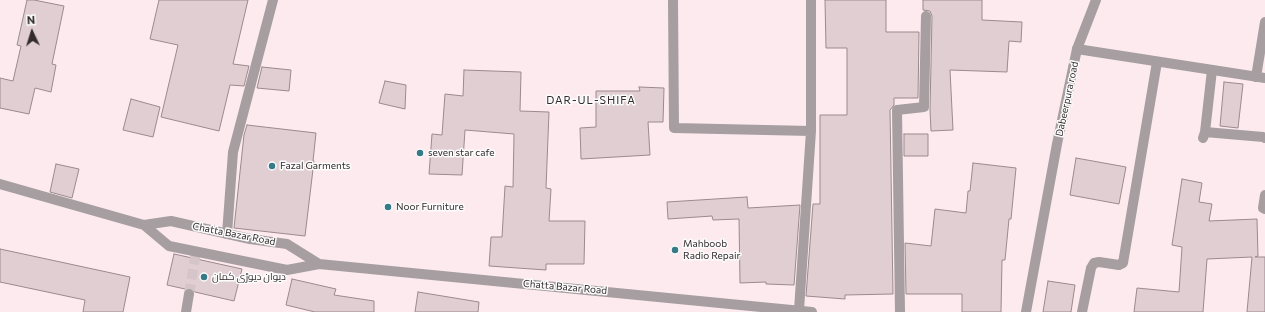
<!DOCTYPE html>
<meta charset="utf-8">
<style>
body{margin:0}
#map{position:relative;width:1265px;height:312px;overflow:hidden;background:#fdeaee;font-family:Commissioner,sans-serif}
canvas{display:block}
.north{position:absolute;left:12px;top:12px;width:40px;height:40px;-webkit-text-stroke:3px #fcfcfc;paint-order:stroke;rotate:356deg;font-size:11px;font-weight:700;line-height:16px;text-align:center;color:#332c2e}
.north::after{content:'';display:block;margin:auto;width:14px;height:18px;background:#332c2e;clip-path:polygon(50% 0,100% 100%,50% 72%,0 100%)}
</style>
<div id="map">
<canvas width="1265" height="312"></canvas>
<div class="north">N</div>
</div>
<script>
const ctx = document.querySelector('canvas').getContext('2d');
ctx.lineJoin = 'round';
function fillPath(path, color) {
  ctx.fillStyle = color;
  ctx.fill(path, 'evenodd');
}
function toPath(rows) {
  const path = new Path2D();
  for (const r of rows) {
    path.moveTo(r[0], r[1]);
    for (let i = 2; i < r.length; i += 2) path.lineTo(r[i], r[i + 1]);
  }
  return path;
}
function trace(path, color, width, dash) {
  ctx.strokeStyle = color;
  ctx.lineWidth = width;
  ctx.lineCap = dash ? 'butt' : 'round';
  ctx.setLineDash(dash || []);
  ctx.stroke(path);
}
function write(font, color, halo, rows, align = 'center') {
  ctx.font = font + ' Commissioner,Cairo,sans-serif';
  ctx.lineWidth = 3;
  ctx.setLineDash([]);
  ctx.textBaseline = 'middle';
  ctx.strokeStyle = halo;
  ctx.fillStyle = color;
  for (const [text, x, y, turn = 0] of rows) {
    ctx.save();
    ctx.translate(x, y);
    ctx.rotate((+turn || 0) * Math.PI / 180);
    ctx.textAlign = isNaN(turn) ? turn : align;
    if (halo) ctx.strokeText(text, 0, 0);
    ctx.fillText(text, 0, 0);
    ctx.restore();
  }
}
const building = toPath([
 [27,0,34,0,64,6,52,64,56,65,51,92,35,88,29,114,0,108,0,78,13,81,21,46,17,45,27,0],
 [159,0,248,0,233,64,249,66,244,86,230,85,219,131,161,117,178,45,150,39,159,0],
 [825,0,886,0,886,32,919,32,918,98,894,98,894,105,890,110,893,294,845,295,845,299,806,296,813,204,820,204,820,115,847,115,847,48,826,48,825,0],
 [923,0,982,0,982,20,1022,22,1021,42,1009,41,1007,72,950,70,953,130,931,131,930,110,932,16,930,11,923,10,923,0],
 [262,67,291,70,289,91,257,88,262,67],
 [464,70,521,72,520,111,549,112,546,188,551,189,549,221,585,221,584,264,546,264,546,270,489,266,491,237,502,237,505,186,513,187,514,134,465,130,462,175,429,174,432,134,442,135,445,94,463,96,464,70],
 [385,81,406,85,405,109,379,103,385,81],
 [1224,82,1243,84,1238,128,1220,126,1224,82],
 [639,87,664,88,663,122,648,122,650,155,581,159,580,128,596,127,596,91,640,91,639,87],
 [131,99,160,107,153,137,123,130,131,99],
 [247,125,316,133,313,161,314,161,305,236,234,228,244,135,247,125],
 [904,134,928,134,928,156,904,156,904,134],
 [1076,158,1126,167,1119,204,1070,195,1076,158],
 [973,163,1016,168,1011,219,1009,219,1005,260,1002,260,1001,312,962,312,962,294,906,294,905,243,931,246,935,209,966,213,968,191,970,191,973,163],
 [56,164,79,169,72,198,50,192,56,164],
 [1182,179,1202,183,1199,202,1212,204,1209,221,1257,219,1258,256,1255,257,1265,257,1265,312,1247,312,1252,257,1207,259,1203,312,1134,312,1137,288,1179,292,1182,247,1172,245,1182,179],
 [747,197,748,208,800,205,794,285,766,284,766,282,740,283,739,219,713,220,712,216,668,219,667,202,747,197],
 [0,249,130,277,123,312,83,312,85,300,0,282,0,249],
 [174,254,242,269,234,301,195,292,190,288,185,289,167,285,174,254],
 [292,279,336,289,334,295,374,301,374,312,315,312,286,305,292,279],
 [1048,281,1075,285,1071,312,1043,312,1048,281],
 [418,292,479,302,478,312,415,312,418,292]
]);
const minorTunnel = toPath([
 [189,294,196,252]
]);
const minor = toPath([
 [673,0,674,128,811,131],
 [1077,49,1096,0],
 [1256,77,1265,22],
 [1205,132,1263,137,1265,138],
 [1203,138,1205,132,1212,70],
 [1265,195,1263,208,1265,209],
 [227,234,233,152,273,0],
 [799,310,811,131,811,0],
 [186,312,189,294],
 [900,312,897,110,924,107,926,16],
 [1082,312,1091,268,1094,263,1099,262,1119,265,1123,263,1157,62]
]);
const tertiary = toPath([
 [0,184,144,225,171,221,250,239,287,244,319,264],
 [144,225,169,246,287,270,319,264,812,312],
 [1026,312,1057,144,1077,49,1265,78]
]);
const markers = [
 [420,153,4,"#357b87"],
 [272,166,4,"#357b87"],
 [388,207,4,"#357b87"],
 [675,250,4,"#357b87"],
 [204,277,4,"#357b87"]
];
const streetNames = [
 ["Dabeerpura road",1067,99,-78],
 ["Chatta Bazar Road",234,234,11],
 ["Chatta Bazar Road",565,287,5]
];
const poiNames = [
 ["seven star cafe",428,153],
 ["Fazal Garments",280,166],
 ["Noor Furniture",396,207],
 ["Mahboob",683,244],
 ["Radio Repair",683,256],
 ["دیوان دیوڑی کمان",212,277]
];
const neighbourhoodNames = [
 ["DAR-UL-SHIFA",591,100]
];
fillPath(building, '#e1ced3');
trace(building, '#9b898e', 1);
trace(minorTunnel, '#d5c4c8', 10, [10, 5]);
trace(minor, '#a69ea0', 10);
trace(tertiary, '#a69ea0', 10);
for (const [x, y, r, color] of markers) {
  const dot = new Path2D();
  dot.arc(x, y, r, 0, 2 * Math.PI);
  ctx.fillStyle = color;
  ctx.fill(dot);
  trace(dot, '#fcfcfc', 1.5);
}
write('10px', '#332c2e', '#fcfcfc', streetNames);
write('10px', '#332c2e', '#fcfcfc', poiNames, 'left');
ctx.letterSpacing = '1px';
write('11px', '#332c2e', '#fcfcfc', neighbourhoodNames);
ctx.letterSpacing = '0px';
</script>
